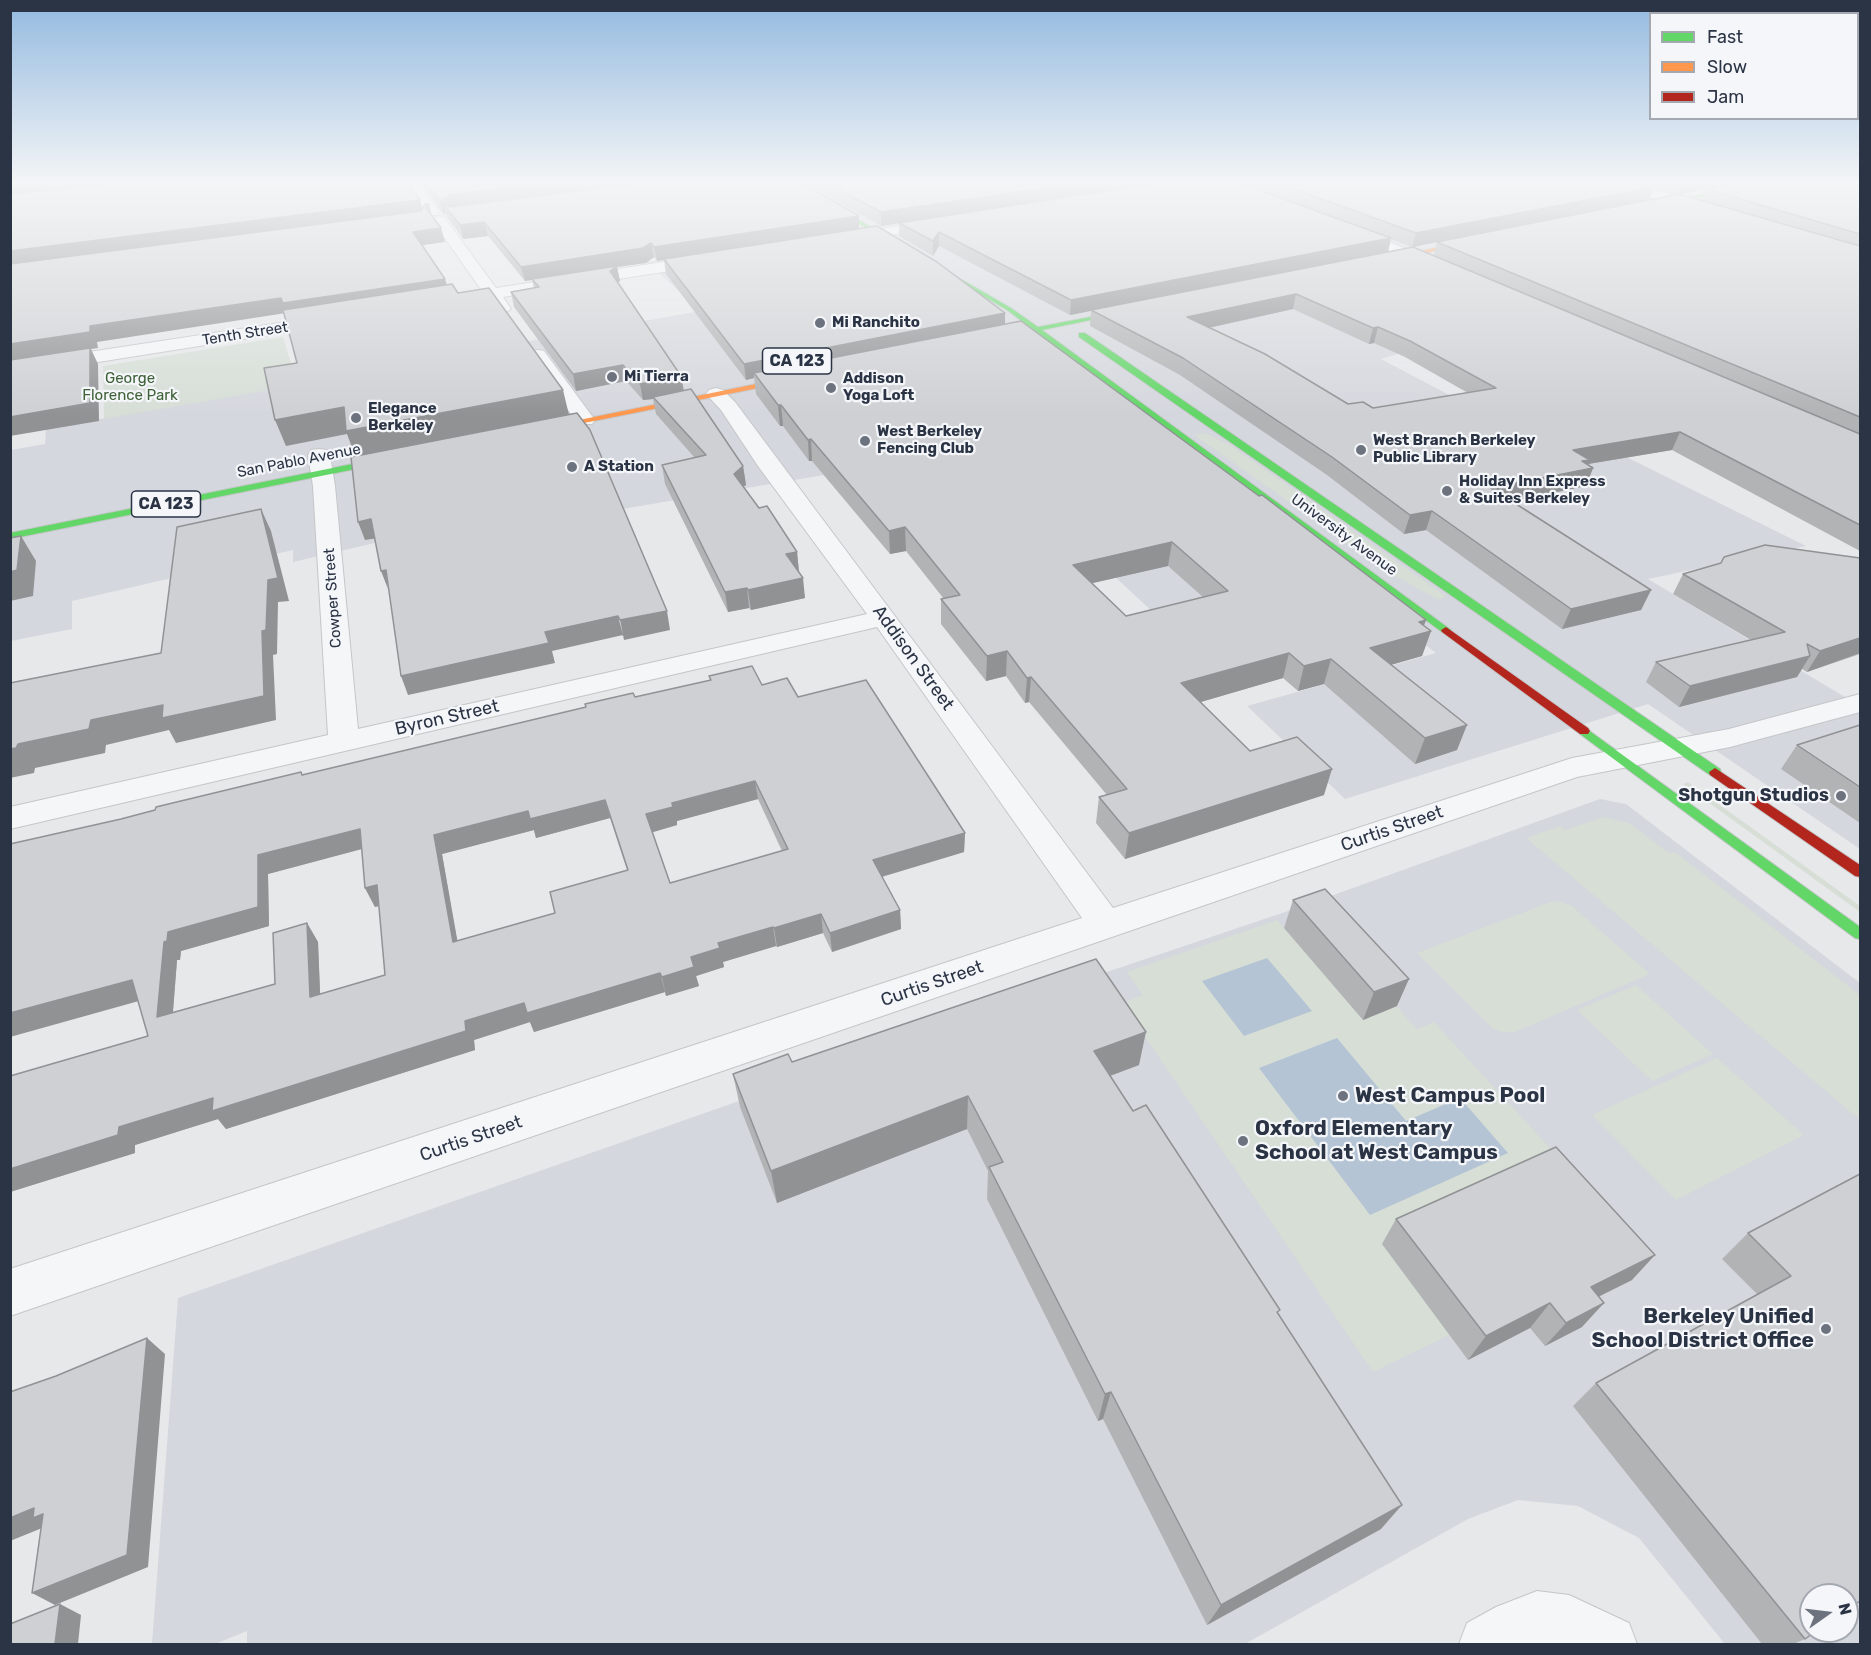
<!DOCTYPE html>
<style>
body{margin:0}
#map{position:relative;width:1871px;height:1655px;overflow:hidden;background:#e6e8ea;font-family:Rubik,sans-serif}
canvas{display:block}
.frame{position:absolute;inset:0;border:12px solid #2b3445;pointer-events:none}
.legend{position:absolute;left:1649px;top:12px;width:210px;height:108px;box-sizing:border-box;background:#f4f6f9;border:2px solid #a4a8b1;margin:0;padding:8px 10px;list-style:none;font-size:18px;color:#2b3445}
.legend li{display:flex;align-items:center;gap:12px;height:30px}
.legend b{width:30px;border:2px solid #a4a8b1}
.north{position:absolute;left:1799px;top:1583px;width:60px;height:60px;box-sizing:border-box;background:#f4f6f9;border:2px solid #a4a8b1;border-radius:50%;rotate:76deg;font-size:16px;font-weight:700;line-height:24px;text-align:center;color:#2b3445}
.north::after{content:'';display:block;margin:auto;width:21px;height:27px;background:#6c737f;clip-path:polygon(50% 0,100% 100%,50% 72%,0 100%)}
</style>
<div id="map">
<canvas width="1871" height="1655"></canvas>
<div class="frame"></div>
<ul class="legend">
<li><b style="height:8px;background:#63d668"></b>Fast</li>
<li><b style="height:8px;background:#ff974d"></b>Slow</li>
<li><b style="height:8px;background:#b3261e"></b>Jam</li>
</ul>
<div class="north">N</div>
</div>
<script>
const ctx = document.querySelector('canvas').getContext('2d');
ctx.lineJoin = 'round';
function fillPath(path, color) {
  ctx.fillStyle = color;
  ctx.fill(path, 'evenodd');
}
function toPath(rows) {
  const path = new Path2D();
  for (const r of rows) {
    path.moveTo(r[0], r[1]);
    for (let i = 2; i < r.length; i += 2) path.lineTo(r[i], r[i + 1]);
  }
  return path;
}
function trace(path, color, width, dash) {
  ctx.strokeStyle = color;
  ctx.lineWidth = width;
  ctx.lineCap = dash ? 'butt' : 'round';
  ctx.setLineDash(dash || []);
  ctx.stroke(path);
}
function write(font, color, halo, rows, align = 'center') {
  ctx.font = font + ' Rubik,sans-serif';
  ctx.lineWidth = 4.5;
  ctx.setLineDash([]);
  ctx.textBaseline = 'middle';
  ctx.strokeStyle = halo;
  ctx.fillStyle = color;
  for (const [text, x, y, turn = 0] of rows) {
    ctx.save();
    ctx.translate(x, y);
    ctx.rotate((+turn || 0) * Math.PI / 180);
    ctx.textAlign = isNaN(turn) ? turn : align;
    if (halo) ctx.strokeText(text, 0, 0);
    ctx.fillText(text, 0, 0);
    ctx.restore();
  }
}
const built = toPath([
 [643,184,963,184,1012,207,1457,184,1806,184,1398,354,1381,359,1457,399,1588,438,1806,546,1648,579,1860,706,1860,849,1648,704,1345,799,1247,706,1436,653,1346,583,1170,628,978,449,569,518,508,512,293,562,293,550,72,601,72,629,11,641,11,450,45,444,46,429,500,346,701,311,647,262,754,245],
 [1600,799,1626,804,1860,983,1860,1644,1725,1644,1639,1538,1578,1506,1518,1500,1468,1519,1245,1644,247,1644,247,1631,215,1644,152,1644,178,1298,1095,976,1303,906],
 [1811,1595,1847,1595,1847,1631,1811,1631]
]);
const green = toPath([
 [283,337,298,385,104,419,103,366],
 [1206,433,1230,445,1447,597,1437,599,1388,572,1194,435],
 [1688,782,1860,906,1860,912,1683,784],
 [1603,817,1629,823,1669,853,1675,852,1860,995,1860,1120,1526,838,1560,826,1565,830],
 [1559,901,1572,906,1650,974,1515,1032,1503,1032,1492,1028,1417,953,1548,903],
 [1316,917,1417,1029,1434,1022,1563,1162,1538,1174,1632,1280,1570,1311,1545,1346,1530,1328,1468,1360,1449,1335,1373,1372,1122,1003,1143,995,1127,972,1277,920,1284,928],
 [1636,985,1713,1054,1652,1081,1577,1010],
 [1717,1058,1804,1135,1676,1200,1592,1115]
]);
const water = toPath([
 [1267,958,1312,1011,1244,1036,1202,981],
 [1337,1038,1406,1121,1460,1098,1508,1153,1370,1215,1259,1068]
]);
const street = toPath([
 [406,184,418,184,440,212,438,215,428,215,406,184],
 [1612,184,1631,184,1712,207,1714,210,1707,214,1702,213,1613,187,1612,184],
 [439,216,444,217,496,288,708,255,716,260,708,265,503,297,511,309,503,314,497,313,488,300,448,306,440,301,442,297,482,291,432,220,439,216],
 [942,219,949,223,947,226,842,243,835,239,842,235,942,219],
 [1348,225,1444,265,1447,268,1439,273,1434,271,1343,232,1341,229,1343,226,1348,225],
 [332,315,338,316,341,320,338,324,10,376,10,364,332,315],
 [538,350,544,351,592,416,595,420,592,424,578,424,529,355,532,351,538,350],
 [716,388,723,390,735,402,1113,908,1572,758,1729,729,1860,694,1860,712,1730,747,1577,777,10,1316,10,1269,1082,918,877,627,10,829,10,807,328,735,313,486,308,455,311,450,319,449,327,450,330,455,335,486,358,729,867,614,758,466,721,410,706,394,709,390,716,388],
 [1537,1591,1569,1595,1629,1623,1637,1644,1459,1644,1467,1623,1496,1607,1537,1591]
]);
const fast = toPath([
 [791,184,797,184,1011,308,1038,327,1137,308,1135,311,1042,330,1451,630,1450,632,1442,632,1035,332,986,341,986,337,1031,328,1007,310,791,184],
 [1752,184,1762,184,1647,208,1644,206,1752,184],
 [1079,333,1085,333,1720,769,1721,772,1720,775,1710,775,1079,337,1079,333],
 [397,455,400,456,400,460,10,539,10,533,397,455],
 [1584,727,1860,927,1860,939,1855,938,1580,734,1578,731,1580,728,1584,727]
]);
const slow = toPath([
 [1479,238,1481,241,1380,263,1377,261,1479,238],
 [800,375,803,375,803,379,539,432,535,429,800,375]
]);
const jam = toPath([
 [1446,627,1588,728,1590,731,1588,734,1580,734,1442,632,1441,630,1446,627],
 [1715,768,1860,865,1860,877,1855,876,1710,775,1709,772,1715,768]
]);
const wall = toPath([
 [421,184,804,184,859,216,859,229,1005,324,1431,631,1422,656,1391,665,1457,750,1415,764,1324,684,1298,691,1283,678,1200,702,1250,751,1324,795,1125,859,1096,823,1099,797,1107,795,1029,702,1025,703,1006,676,986,681,941,624,941,599,944,599,906,551,890,554,812,461,809,461,783,426,780,426,756,394,754,378,746,380,666,274,664,260,657,261,654,257,646,263,617,267,620,281,618,282,681,376,684,391,743,466,746,485,743,486,759,508,797,552,799,572,798,572,805,598,751,610,749,608,728,612,665,484,662,465,695,458,656,414,653,399,643,400,626,381,576,391,514,307,511,292,534,288,532,280,525,281,488,236,463,239,447,217,446,213,444,215],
 [1168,566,1203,597,1126,616,1092,583],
 [807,184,1731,184,1675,195,1653,188,1649,200,1701,201,1706,189,1860,184,1860,551,1672,450,1588,464,1588,465,1593,468,1586,486,1512,501,1651,590,1641,610,1562,629,1426,530,1404,534,1327,475,1180,375,1090,326,1091,311,1070,315,939,246,933,256,899,236,899,223,881,226],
 [1391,239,1412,247,1388,252],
 [1437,242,1434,256,1413,247],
 [1293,309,1369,344,1374,343,1405,357,1468,393,1373,408,1348,404,1209,328],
 [1724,557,1860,558,1860,654,1807,672,1802,669,1797,677,1679,707,1646,682,1656,662,1751,640,1673,594,1683,574,1720,564],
 [709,676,762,685,798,697,965,833,964,852,882,877,900,910,901,929,832,952,823,933,777,947,776,946,723,962,724,967,696,976,699,986,666,996,665,992,534,1032,530,1022,474,1040,475,1050,226,1129,218,1119,135,1145,135,1153,10,1192,148,1036,138,1001,121,819,303,775,710,680],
 [758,799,782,851,670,883,652,832,677,825,677,821],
 [610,818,627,870,555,913,457,941,442,854,534,830,536,838],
 [362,849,365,888,375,907,379,906,385,975,320,994,318,942,307,923,275,984,173,1012,177,960,180,960,181,951,269,926,268,874],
 [1860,725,1860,823,1781,769,1797,745],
 [1293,900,1397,1006,1363,1020,1284,928],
 [792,1062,1139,1065,1110,1076,1133,1111,1278,1314,1381,1529,1207,1625,1103,1419,1098,1421,987,1199,988,1171,967,1129,777,1203,740,1107,733,1074],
 [1860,1174,1805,1639,1793,1644,1762,1644,1573,1406,1596,1383,1757,1294,1722,1259,1748,1233],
 [1396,1219,1632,1280,1599,1296,1582,1327,1545,1346,1530,1328,1468,1360,1382,1244]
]);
const shadedWall = toPath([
 [10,184,122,184,10,196],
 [537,184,641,184,453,208,443,204,446,213,444,215,440,201,449,195],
 [1072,184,1154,184,881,226,881,212],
 [1680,184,1731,184,1675,195],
 [1654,187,1649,200,1412,247,1416,233],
 [420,200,424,214,10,266,10,251],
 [429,204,432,217,426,208],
 [859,216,859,229,657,261,654,247],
 [484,222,488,236,463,239,460,225],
 [441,228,445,242,417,246,413,232],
 [939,232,939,246,933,256,933,241],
 [1391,238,1388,252,1070,315,1071,300],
 [651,243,654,257,646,263,617,267,620,281,613,286,610,271,616,267,525,281,521,267],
 [445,279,450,294,286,313,97,342,98,348,91,349,98,364,99,421,10,436,10,344,90,326,281,298],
 [1296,294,1293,309,1185,333,1187,317],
 [1005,313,1005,328,754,373,754,378,746,380,744,364],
 [1378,327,1374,343,1369,344,1373,328],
 [623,365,626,381,576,391,573,374],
 [681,376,684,392,653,397,653,399,643,400,640,384],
 [563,390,569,415,356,458,347,434,286,446,275,420,344,407],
 [778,405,781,405,783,426,780,426],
 [1680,432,1672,450,1588,464,1586,469,1593,468,1586,486,1485,507,1491,488,1573,450],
 [811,439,812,461,809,461,808,440],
 [743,466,746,485,736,492,734,474],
 [261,509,271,531,289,601,278,602,277,654,273,655,276,720,176,743,169,730,106,745,105,753,35,768,34,773,10,778,10,749,18,744,91,720,262,631],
 [1432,511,1426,530,1404,534,1410,515],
 [371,519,378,538,365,540,358,522],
 [905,527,906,551,890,554,889,531],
 [21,536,36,561,33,596,10,601,10,572],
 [1172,542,1168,566,1071,588,1073,565],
 [797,552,799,572,788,574,786,554],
 [386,570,388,589,381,571],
 [803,578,805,598,751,610,748,590],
 [747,588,749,608,728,612,725,592],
 [1651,590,1641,610,1562,629,1571,609],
 [667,611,670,630,624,640,620,620],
 [618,616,623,635,552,651,555,663,408,695,401,676,545,632],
 [1426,620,1421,634,1431,631,1422,656,1362,673,1370,648,1419,622],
 [1860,638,1860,653,1807,672,1820,651],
 [1007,651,1006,676,986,681,987,656],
 [1289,653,1283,678,1177,709,1181,683],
 [1810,656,1797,677,1679,707,1690,686],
 [1331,659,1324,684,1298,691,1304,666],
 [1031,677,1029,702,1025,703,1027,678],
 [1467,725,1457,750,1415,764,1425,738],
 [1332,769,1324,795,1125,859,1129,833],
 [755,781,758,799,677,821,677,825,650,833,646,814,672,803],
 [605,800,610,818,536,838,534,830,442,854,461,961,453,942,434,835,528,811],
 [360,829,369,847,268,874,269,926,181,951,180,960,177,960,171,1036,157,1017,164,942,168,932,258,855],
 [965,833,964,852,874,879,873,860],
 [377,885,386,904,375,907,365,888],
 [900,910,901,929,832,952,830,933],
 [821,914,823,933,777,947,774,928],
 [307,923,318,942,321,1015,310,997],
 [773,927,776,946,723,962,724,967,696,976,699,986,666,996,662,977,691,957,718,943],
 [660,973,665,992,534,1032,530,1022,474,1040,475,1050,226,1129,218,1119,135,1145,135,1153,10,1192,10,1169,119,1127,524,1003],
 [1409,979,1397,1006,1363,1020,1374,992],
 [132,980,146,999,10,1037,10,1013],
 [1146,1032,1139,1065,1088,1084,1094,1051],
 [968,1096,967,1129,777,1203,771,1171],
 [1655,1255,1632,1280,1570,1311,1591,1287],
 [1550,1303,1530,1328,1468,1360,1486,1336],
 [1604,1303,1582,1327,1545,1346,1566,1323],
 [147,1338,165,1354,148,1567,55,1605,32,1593],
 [1111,1392,1103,1419,1098,1421,1105,1394],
 [1402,1505,1381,1529,1207,1625,1221,1605],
 [34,1508,57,1522,10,1541,10,1518],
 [60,1604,81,1615,78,1644,55,1644]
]);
const building = toPath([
 [110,184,409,184,420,200,10,251,10,194,110,184],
 [427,184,537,184,449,195,440,201,427,184],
 [633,184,804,184,859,216,654,247,651,243,643,248,521,267,484,222,460,225,443,204,450,207,633,184],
 [829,184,1072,184,881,212,829,184],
 [1151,184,1242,184,1391,238,1071,300,939,232,933,241,899,223,1151,184],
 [1280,184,1642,184,1654,187,1416,233,1280,184],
 [1733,184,1860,184,1860,234,1706,189,1733,184],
 [1679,194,1860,246,1860,417,1437,242,1679,194],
 [425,204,429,204,426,208,441,228,413,232,445,279,283,303,281,298,90,326,90,332,10,344,10,264,421,211,425,204],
 [877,226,937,262,1005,313,744,364,664,259,877,226],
 [1413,247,1860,434,1860,525,1680,432,1573,450,1590,460,1582,461,1593,468,1491,488,1651,590,1571,609,1432,511,1410,515,1332,457,1183,358,1091,310,1413,247],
 [1296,294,1373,328,1378,327,1410,341,1496,388,1373,408,1363,402,1348,404,1265,354,1187,317,1296,294],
 [617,266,610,271,681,376,640,384,623,365,573,374,511,292,539,287,532,279,617,266],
 [452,284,458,293,489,288,563,390,346,431,344,407,275,420,264,368,297,363,283,310,452,284],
 [1021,321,1259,496,1262,495,1426,620,1419,622,1431,631,1370,648,1467,725,1425,738,1331,659,1304,666,1289,653,1181,683,1250,751,1297,737,1332,769,1129,833,1099,797,1127,789,1031,677,1027,678,1007,651,987,656,941,599,960,595,905,527,889,531,811,439,808,440,781,405,778,405,754,373,1021,321],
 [1172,542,1228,591,1126,616,1073,565,1172,542],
 [90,348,90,403,10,417,10,360,90,348],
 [691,389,743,466,734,474,759,508,767,506,797,552,786,554,803,578,748,590,747,588,725,592,662,465,706,455,653,397,691,389],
 [577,413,590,430,667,611,620,620,618,616,545,632,549,643,401,676,386,570,381,571,371,519,358,522,351,457,577,413],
 [261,509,278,578,268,580,266,630,262,631,264,696,162,718,163,705,91,720,89,729,18,744,16,748,10,749,10,683,161,653,177,527,261,509],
 [21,536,17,570,10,572,10,538,21,536],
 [1765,545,1860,558,1860,638,1820,651,1807,644,1810,656,1690,686,1656,662,1785,632,1683,574,1721,563,1724,557,1765,545],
 [752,666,762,685,787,678,798,697,866,680,965,833,873,860,900,910,830,933,821,914,774,928,773,927,718,943,720,948,691,957,694,967,662,977,660,973,527,1013,524,1003,465,1021,466,1031,212,1111,213,1098,119,1127,118,1135,10,1169,10,1076,148,1036,132,980,10,1013,10,844,121,819,155,810,156,807,301,772,302,775,586,707,585,704,633,693,635,697,711,680,709,676,752,666],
 [755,781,788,849,670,883,646,814,673,807,672,803,755,781],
 [605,800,628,870,550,892,555,913,453,942,434,835,528,811,530,819,605,800],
 [360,829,365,888,377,885,385,975,310,997,307,923,273,933,275,984,157,1017,164,942,167,941,168,932,258,907,258,855,360,829],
 [1860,725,1860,787,1797,745,1860,725],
 [1325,889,1409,979,1374,992,1293,900,1325,889],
 [1096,959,1146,1032,1094,1051,1133,1111,1146,1105,1280,1310,1277,1312,1402,1505,1221,1605,1111,1392,1105,1394,989,1167,1003,1162,968,1096,771,1171,733,1074,788,1054,792,1062,1096,959],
 [1556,1147,1655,1255,1591,1287,1604,1303,1566,1323,1550,1303,1486,1336,1396,1219,1556,1147],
 [1860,1174,1860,1601,1847,1610,1847,1595,1811,1595,1811,1631,1816,1631,1805,1639,1596,1383,1791,1276,1748,1233,1860,1174],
 [147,1338,127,1555,32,1593,43,1514,33,1518,34,1508,10,1518,10,1392,56,1376,147,1338],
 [60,1604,55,1644,10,1644,10,1624,60,1604]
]);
const markers = [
 [820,323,6,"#6c737f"],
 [612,377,6,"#6c737f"],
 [831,388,6,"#6c737f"],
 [356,418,6,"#6c737f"],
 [865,441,6,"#6c737f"],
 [1361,450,6,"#6c737f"],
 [572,467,6,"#6c737f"],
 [1447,491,6,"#6c737f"],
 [1841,796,6,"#6c737f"],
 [1343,1096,6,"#6c737f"],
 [1243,1141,6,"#6c737f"],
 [1826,1329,6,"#6c737f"]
];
const farPoinames = [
 ["Mi Ranchito",832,323],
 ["Mi Tierra",624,377],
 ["Addison",843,379],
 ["Yoga Loft",843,396],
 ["Elegance",368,409],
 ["Berkeley",368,426],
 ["West Berkeley",877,432],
 ["Fencing Club",877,449],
 ["West Branch Berkeley",1373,441],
 ["Public Library",1373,458],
 ["A Station",584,467],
 ["Holiday Inn Express",1459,482],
 ["& Suites Berkeley",1459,499]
];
const farStreetnames = [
 ["Tenth Street",245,334,-9],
 ["San Pablo Avenue",299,461,-11],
 ["University Avenue",1344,535,36],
 ["Cowper Street",333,598,-94]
];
const farParknames = [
 ["George",130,379],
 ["Florence Park",130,396]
];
const shields = [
 [797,361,69],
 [166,504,69]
];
const shieldNames = [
 ["CA 123",797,361],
 ["CA 123",166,504]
];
const streetNames = [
 ["Addison Street",913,658,54],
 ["Byron Street",447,718,-13],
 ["Curtis Street",1392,829,-19],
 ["Curtis Street",932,984,-19],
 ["Curtis Street",471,1139,-19]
];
const poiNames = [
 ["Shotgun Studios",1829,796]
];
const nearPoinames = [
 ["West Campus Pool",1355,1096],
 ["Oxford Elementary",1255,1129],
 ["School at West Campus",1255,1153],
 ["Berkeley Unified",1814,1317,"right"],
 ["School District Office",1814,1341,"right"]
];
fillPath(built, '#d4d7dd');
fillPath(green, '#d6ded6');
fillPath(water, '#b4c4d5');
trace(street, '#c4c6c8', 2);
trace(fast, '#c4c6c8', 2);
trace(slow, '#c4c6c8', 2);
trace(jam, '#c4c6c8', 2);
fillPath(street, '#f5f6f7');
fillPath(fast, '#63d668');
fillPath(slow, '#ff974d');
fillPath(jam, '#b3261e');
fillPath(wall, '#b1b3b5');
fillPath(shadedWall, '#909294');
fillPath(building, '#ced0d3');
trace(building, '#909294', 1.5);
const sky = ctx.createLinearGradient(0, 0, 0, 415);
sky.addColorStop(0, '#93bae0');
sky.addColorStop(0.44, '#f4f5f6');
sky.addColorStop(1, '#f4f5f600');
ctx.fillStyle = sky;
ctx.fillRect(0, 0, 1871, 415);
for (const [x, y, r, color] of markers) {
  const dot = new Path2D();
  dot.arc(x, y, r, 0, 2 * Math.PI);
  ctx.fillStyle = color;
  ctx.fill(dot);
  trace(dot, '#f4f6f9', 2);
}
write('bold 15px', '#2b3445', '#f4f6f9', farPoinames, 'left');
write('15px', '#2b3445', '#f4f6f9', farStreetnames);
write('15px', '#3f6138', '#f4f6f9', farParknames);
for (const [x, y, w] of shields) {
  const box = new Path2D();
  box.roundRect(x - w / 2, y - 13, w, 26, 4.5);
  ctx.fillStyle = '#f4f6f9';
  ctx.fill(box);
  trace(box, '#2b3445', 1.5);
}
write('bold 16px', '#2b3445', null, shieldNames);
write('18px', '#2b3445', '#f4f6f9', streetNames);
write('bold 18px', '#2b3445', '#f4f6f9', poiNames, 'right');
write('bold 21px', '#2b3445', '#f4f6f9', nearPoinames, 'left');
</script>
